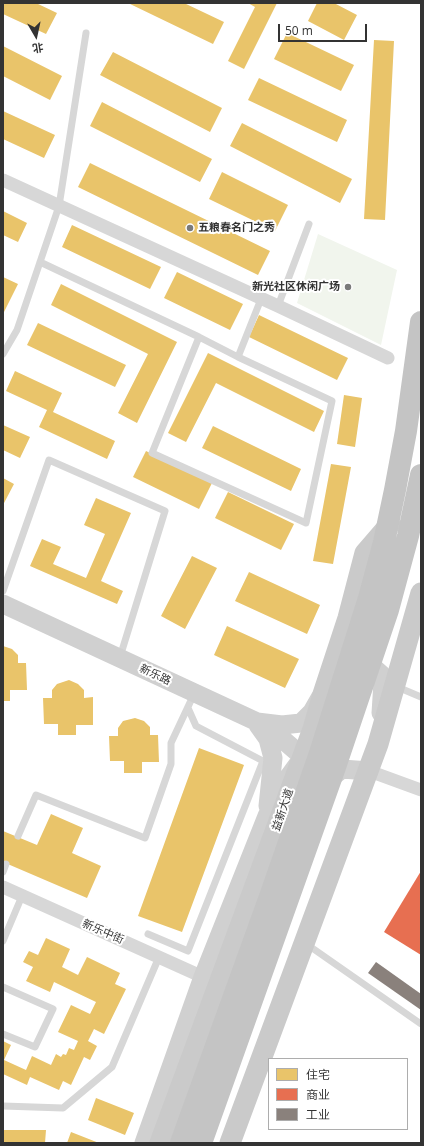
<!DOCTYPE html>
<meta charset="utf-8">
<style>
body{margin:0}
#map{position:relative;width:424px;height:1146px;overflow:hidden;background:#fff;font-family:"Open Sans","Noto Sans SC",sans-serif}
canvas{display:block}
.frame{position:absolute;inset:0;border:4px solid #333;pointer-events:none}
.legend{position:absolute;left:268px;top:1058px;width:140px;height:72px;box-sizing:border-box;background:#fff;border:1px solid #adadad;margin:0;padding:5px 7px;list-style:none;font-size:12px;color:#333}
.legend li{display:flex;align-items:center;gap:8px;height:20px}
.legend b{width:20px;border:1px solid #adadad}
.north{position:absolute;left:16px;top:16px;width:40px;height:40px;-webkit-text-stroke:3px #fff;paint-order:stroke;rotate:171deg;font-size:11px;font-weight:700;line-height:16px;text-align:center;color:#333}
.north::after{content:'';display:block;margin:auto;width:14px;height:18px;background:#333;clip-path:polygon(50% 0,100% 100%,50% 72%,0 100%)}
.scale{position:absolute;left:278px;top:24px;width:89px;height:18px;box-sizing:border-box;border:2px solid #333;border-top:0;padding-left:5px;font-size:12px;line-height:14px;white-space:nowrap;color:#333;-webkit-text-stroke:3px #fff;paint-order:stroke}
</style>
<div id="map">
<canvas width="424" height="1146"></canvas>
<div class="frame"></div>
<ul class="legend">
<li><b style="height:11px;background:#e9c46a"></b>住宅</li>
<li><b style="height:11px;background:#e76f51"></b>商业</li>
<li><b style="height:11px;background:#8a817c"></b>工业</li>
</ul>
<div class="north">北</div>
<div class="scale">50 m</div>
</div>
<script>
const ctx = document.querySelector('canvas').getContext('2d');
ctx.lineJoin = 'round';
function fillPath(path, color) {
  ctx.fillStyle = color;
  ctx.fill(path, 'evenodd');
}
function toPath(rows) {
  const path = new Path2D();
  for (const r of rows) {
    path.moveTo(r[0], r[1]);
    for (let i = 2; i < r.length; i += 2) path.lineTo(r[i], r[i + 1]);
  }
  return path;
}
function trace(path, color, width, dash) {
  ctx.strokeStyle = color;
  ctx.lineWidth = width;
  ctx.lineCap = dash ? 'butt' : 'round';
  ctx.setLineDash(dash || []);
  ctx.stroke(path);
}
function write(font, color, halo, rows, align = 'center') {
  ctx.font = font + ' "Open Sans","Noto Sans SC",sans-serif';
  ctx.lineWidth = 4;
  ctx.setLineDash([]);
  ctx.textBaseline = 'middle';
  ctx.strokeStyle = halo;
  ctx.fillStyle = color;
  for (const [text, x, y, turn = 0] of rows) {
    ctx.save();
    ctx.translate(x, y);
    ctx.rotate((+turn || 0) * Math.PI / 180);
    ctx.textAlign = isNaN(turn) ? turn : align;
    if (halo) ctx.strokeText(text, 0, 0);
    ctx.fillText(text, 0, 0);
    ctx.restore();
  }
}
const green = toPath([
 [318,234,397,270,381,345,297,303]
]);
const homes = toPath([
 [3,3,36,3,57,13,46,34,3,14],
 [128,3,184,3,224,22,213,44],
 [248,3,277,3,244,69,228,61,255,7],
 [317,3,334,3,357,15,344,40,308,21],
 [287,33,354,65,341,91,274,59],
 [374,40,394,41,385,220,364,219],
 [3,46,62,76,50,100,3,76],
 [113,52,222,108,210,132,100,75],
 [259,78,347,120,337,142,248,100],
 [102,102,212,159,200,182,90,126],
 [3,111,55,135,44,158,3,139],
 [242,123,352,179,340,203,230,146],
 [90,163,270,251,258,275,78,187],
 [222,172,288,205,275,231,209,199],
 [3,211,27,223,18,242,3,235],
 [72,225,161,267,150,289,62,247],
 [177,272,243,304,230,330,164,298],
 [3,277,18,284,3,314],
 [61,284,177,342,137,423,118,413,148,354,51,305],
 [259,315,348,358,337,380,249,337],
 [38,323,126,365,115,387,27,345],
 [208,353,324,411,314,432,216,383,186,442,168,433],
 [15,371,62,393,53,412,115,441,107,459,39,427,47,410,6,391],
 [344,395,362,398,355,447,337,444],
 [3,425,30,437,20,458,3,450],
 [213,426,301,469,291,491,202,448],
 [146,451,212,483,199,509,133,477],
 [331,464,351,467,333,564,313,561],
 [3,478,14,484,3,505],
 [228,492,294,524,281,550,215,518],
 [96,498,131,513,101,581,123,591,117,604,30,566,42,539,61,547,53,564,86,578,105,534,84,525],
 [192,556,217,568,185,629,161,616],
 [249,572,320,605,307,634,235,601],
 [227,626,299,659,285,688,214,655],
 [3,646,12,649,18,655,18,663,26,663,27,690,10,690,10,701,3,701],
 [69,680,78,684,84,690,84,698,93,697,93,725,76,725,76,735,58,735,58,724,44,724,43,698,52,698,52,690,57,684],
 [135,718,144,721,150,727,150,735,158,735,159,762,142,762,142,773,124,773,124,761,110,761,109,736,118,736,118,728,123,721],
 [199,748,244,765,182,932,138,916],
 [51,814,83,828,72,853,101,866,87,898,3,862,3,831,37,845],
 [46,938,70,949,62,967,78,975,87,957,120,973,115,984,126,989,104,1034,94,1029,88,1041,97,1046,90,1060,84,1057,71,1085,63,1081,59,1090,30,1077,27,1085,3,1074,3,1041,11,1045,4,1060,26,1070,32,1056,51,1065,56,1054,61,1057,63,1054,66,1055,69,1048,74,1050,78,1041,58,1032,71,1005,90,1014,96,1002,54,982,50,992,26,981,33,967,23,962,29,951,38,955],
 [96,1098,134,1113,125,1135,88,1120],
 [3,1130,46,1130,45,1143,3,1143],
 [71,1132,99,1143,67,1143]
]);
const shops = toPath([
 [421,871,421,955,384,932]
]);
const industry = toPath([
 [376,962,421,994,421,1010,368,973]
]);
const lane = toPath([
 [40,262,199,337,238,357,332,401,306,523,152,453,199,337],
 [278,306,309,224],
 [3,354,17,330,59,206,86,33],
 [238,357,261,299],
 [3,591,49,460,165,511,120,657],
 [395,686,421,697],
 [18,836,36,795,145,838,171,764,171,743,194,694],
 [3,872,6,864],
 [148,934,188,951,263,761,196,726,188,708],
 [3,941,22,896],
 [305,943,421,1024],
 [3,987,53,1009,35,1047,3,1034],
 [3,1106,63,1108,112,1067,159,957]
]);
const street = toPath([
 [3,180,278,306,388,358],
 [369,771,421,790],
 [3,887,203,977]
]);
const secondary = toPath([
 [3,604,266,726],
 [356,668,360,666,373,667,382,675,383,682,381,713],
 [257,722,282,725,301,723,312,712,320,698],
 [258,725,268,739,273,758,268,806],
 [325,783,342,769,369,771],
 [144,1143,203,977,267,816,282,786,303,757,281,738,256,722]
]);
const primary = toPath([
 [160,1143,313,729,323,694,348,618,365,553,390,524],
 [230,1143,378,744,421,593]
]);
const highwayBridge = toPath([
 [181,1143,272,891,320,753,369,598,384,542,395,490,406,431,421,322],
 [201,1143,334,770,388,610,408,536,421,475]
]);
const markers = [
 [190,228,4,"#7a7a7a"],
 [348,287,4,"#7a7a7a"]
];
const poiNames = [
 ["五粮春名门之秀",198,228],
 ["新光社区休闲广场",340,287,"right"]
];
const streetNames = [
 ["新乐路",155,675,25],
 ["益新大道",283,810,-71],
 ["新乐中街",103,932,24]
];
fillPath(green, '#f1f5ed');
fillPath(homes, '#e9c46a');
fillPath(shops, '#e76f51');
fillPath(industry, '#8a817c');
trace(lane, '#d7d7d7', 7);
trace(street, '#d7d7d7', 13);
trace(secondary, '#d0d0d0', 19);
trace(primary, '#cacaca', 21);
trace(highwayBridge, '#c4c4c4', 22);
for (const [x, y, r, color] of markers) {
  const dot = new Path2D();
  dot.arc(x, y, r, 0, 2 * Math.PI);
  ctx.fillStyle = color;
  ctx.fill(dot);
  trace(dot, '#fff', 1.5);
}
write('bold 11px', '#333', '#fff', poiNames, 'left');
write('11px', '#333', '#fff', streetNames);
</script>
